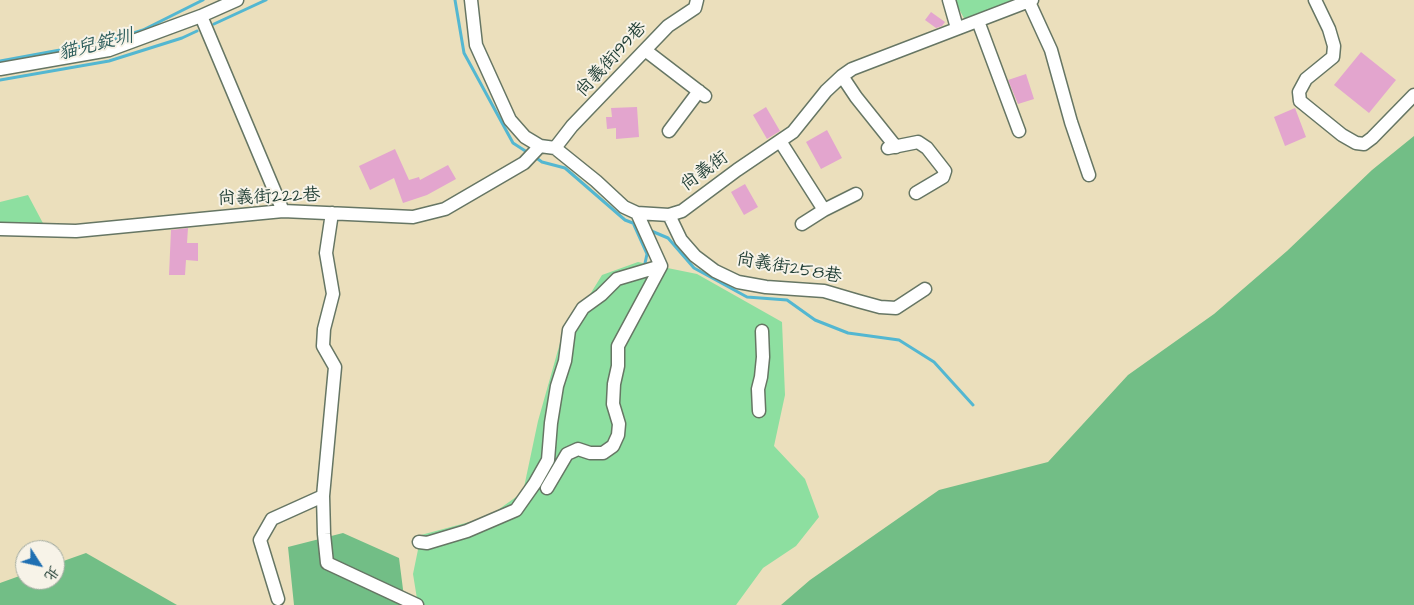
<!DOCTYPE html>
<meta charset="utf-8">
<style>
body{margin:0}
#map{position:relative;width:1414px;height:605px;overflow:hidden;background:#ebdfbc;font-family:"Architects Daughter","LXGW WenKai TC",sans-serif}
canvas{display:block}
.north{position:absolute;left:15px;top:540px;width:50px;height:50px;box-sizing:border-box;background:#f7f3e8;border:1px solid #a1aaa0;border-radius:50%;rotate:125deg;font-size:14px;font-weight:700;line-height:20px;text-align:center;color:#1f3d34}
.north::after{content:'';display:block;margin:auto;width:18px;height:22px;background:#1f6fb2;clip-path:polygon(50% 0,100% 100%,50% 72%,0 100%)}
</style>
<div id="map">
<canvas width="1414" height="605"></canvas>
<div class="north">北</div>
</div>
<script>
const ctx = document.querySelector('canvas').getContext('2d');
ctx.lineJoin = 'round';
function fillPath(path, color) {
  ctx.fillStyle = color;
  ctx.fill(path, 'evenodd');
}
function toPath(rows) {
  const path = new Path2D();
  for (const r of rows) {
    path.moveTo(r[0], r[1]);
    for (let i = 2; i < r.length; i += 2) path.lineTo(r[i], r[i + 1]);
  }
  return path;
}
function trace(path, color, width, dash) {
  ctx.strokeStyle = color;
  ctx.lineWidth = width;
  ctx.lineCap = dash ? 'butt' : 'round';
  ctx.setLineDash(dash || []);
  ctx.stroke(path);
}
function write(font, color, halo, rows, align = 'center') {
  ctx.font = font + ' "Architects Daughter","LXGW WenKai TC",sans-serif';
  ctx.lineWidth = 4;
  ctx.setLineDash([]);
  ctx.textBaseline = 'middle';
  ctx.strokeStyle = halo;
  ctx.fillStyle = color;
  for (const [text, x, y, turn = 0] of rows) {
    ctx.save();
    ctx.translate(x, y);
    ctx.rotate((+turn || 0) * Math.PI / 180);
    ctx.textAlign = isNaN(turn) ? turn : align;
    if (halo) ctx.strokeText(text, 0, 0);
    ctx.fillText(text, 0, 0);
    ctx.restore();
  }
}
const green = toPath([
 [954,0,1023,0,965,20],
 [28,195,45,227,0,227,0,202],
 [638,262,697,274,782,322,785,395,774,446,805,479,819,517,796,546,763,568,736,605,418,605,413,574,421,535,488,517,523,492,538,421,560,343,602,275]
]);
const forest = toPath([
 [1414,136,1414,605,781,605,810,580,939,490,1048,462,1128,375,1214,314,1287,251,1372,170],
 [343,533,399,558,405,605,294,605,288,547],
 [86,553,177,605,0,605,0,583,25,574,25,580,55,580,55,564]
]);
const stream = toPath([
 [455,0,464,53,513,143,530,154],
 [214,24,266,0],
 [0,61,109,41,143,30,203,0],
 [0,80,109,61,182,38,197,31],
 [535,157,542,162,565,168,625,220,638,225],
 [634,225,647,254,644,268],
 [649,230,668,238,694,268,747,297,787,300,815,320,848,333,899,340,934,362,973,405]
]);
const building = toPath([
 [931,12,945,22,942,26,936,28,925,20],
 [1361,52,1396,80,1369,113,1334,85],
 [1026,74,1034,99,1018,104,1008,80],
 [637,107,639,137,616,139,616,128,607,129,606,117,612,117,611,108],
 [766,107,780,131,767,139,753,115],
 [1295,108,1306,137,1285,146,1274,117],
 [827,130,842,158,821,169,806,142],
 [395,149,409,180,419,177,420,180,448,165,456,179,427,195,403,203,394,178,370,190,359,166],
 [745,184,758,207,744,215,731,192],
 [188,228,187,243,198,243,198,261,186,260,185,275,169,275,171,230]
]);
const minor = toPath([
 [471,0,476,45,510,120,525,137,540,146,555,148,596,181,624,207,637,213,669,215,682,211,737,170,793,132,826,91,842,76,852,69,1032,0],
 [949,0,957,28],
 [1315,0,1329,29,1334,46,1333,57,1306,79,1299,92,1300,101,1342,135,1356,143,1364,144,1372,138,1414,95],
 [1029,2,1051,50,1071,122,1089,175],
 [201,16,283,211],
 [978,21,1019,131],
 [645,50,705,96],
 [0,69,109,50,201,16,237,0],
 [842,76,856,97,896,147],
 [669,131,699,91],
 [780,141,824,210],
 [555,148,572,126,668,26,695,8,697,0],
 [888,148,918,142,927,148,945,171,943,177,916,193],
 [332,213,326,253,333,294,324,329,323,346,335,367,323,496,324,534,327,563,417,605],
 [637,213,661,266],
 [669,215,681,240,695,256,715,271,738,282,766,287,824,291,858,301,880,307,896,308,925,289],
 [802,224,824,210,856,194],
 [0,229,76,231,283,211,413,217,445,209,524,163,540,146],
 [759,411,758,389,761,377,763,357,762,331],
 [547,488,567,454,578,449,590,453,603,453,613,446,618,435,619,424,613,404,614,384,618,366,618,346,661,266],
 [419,542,427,543,467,531,516,510,535,483,548,460,551,423,557,386,565,361,569,330,583,308,601,295,617,279,661,266],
 [278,599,260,540,272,519,323,496]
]);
const streetNames = [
 ["尚義街199巷",612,60,-47],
 ["尚義街",705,172,-36],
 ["尚義街222巷",269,198,-2],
 ["尚義街258巷",789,269,10]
];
const waterNames = [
 ["貓兒錠圳",96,46,-14]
];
fillPath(green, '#8ddfa0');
fillPath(forest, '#72be86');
trace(stream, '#53b7d1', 3);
fillPath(building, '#e3a5ce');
trace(minor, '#667664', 15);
trace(minor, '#fff', 12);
write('18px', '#1f3d34', '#f7f3e8', streetNames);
write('italic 19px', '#2c5c5b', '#f7f3e8', waterNames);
</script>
